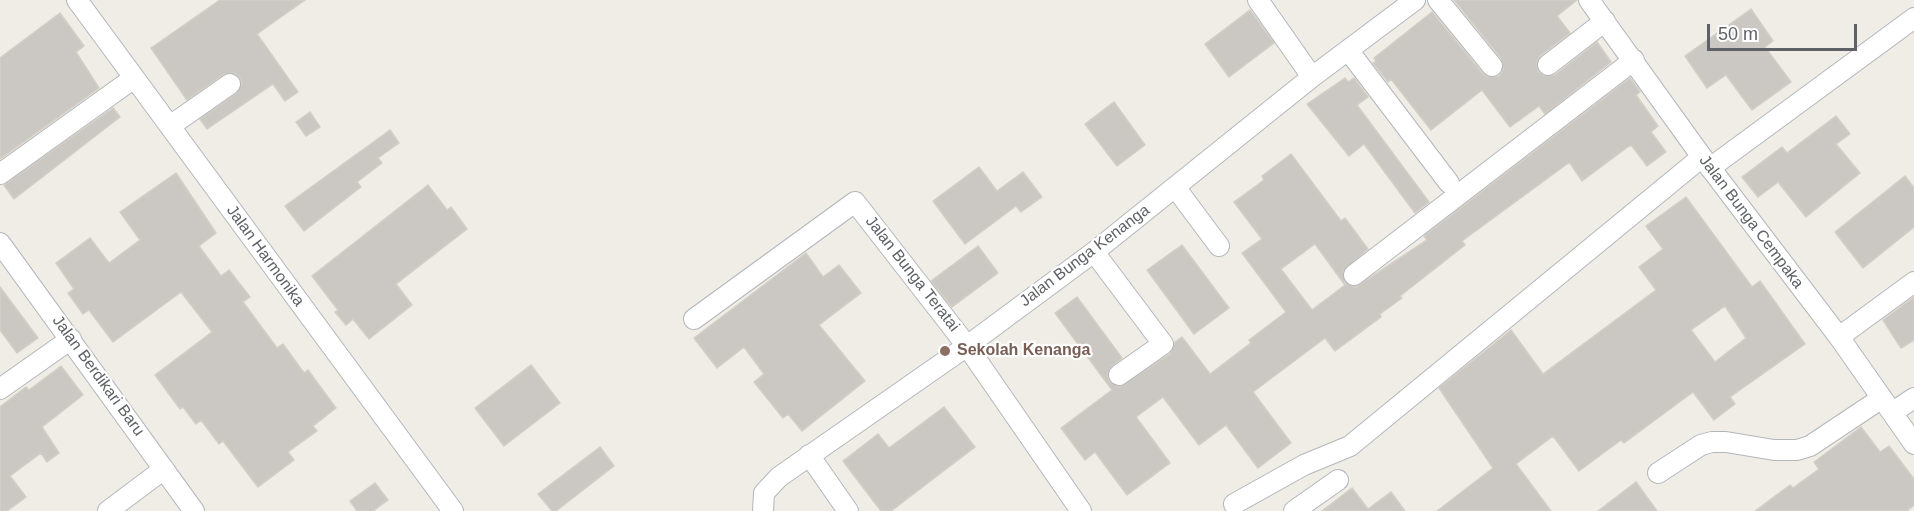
<!DOCTYPE html>
<style>
body{margin:0}
#map{position:relative;width:1914px;height:511px;overflow:hidden;background:#efede6;font-family:Arial,sans-serif}
canvas{display:block}
.scale{position:absolute;left:1707px;top:24px;width:150px;height:27px;box-sizing:border-box;border:3px solid #5e6266;border-top:0;padding-left:8px;font-size:18px;line-height:21px;white-space:nowrap;color:#5e6266;-webkit-text-stroke:4px #fff;paint-order:stroke}
</style>
<div id="map">
<canvas width="1914" height="511"></canvas>
<div class="scale">50 m</div>
</div>
<script>
const ctx = document.querySelector('canvas').getContext('2d');
ctx.lineJoin = 'round';
function fillPath(path, color) {
  ctx.fillStyle = color;
  ctx.fill(path, 'evenodd');
}
function toPath(rows) {
  const path = new Path2D();
  for (const r of rows) {
    path.moveTo(r[0], r[1]);
    for (let i = 2; i < r.length; i += 2) path.lineTo(r[i], r[i + 1]);
  }
  return path;
}
function trace(path, color, width, dash) {
  ctx.strokeStyle = color;
  ctx.lineWidth = width;
  ctx.lineCap = dash ? 'butt' : 'round';
  ctx.setLineDash(dash || []);
  ctx.stroke(path);
}
function write(font, color, halo, rows, align = 'center') {
  ctx.font = font + ' Arial,sans-serif';
  ctx.lineWidth = 4.5;
  ctx.setLineDash([]);
  ctx.textBaseline = 'middle';
  ctx.strokeStyle = halo;
  ctx.fillStyle = color;
  for (const [text, x, y, turn = 0] of rows) {
    ctx.save();
    ctx.translate(x, y);
    ctx.rotate((+turn || 0) * Math.PI / 180);
    ctx.textAlign = isNaN(turn) ? turn : align;
    if (halo) ctx.strokeText(text, 0, 0);
    ctx.fillText(text, 0, 0);
    ctx.restore();
  }
}
const building = toPath([
 [220,0,305,0,257,34,298,92,285,101,273,84,207,129,200,119,237,93,242,84,240,78,235,73,224,74,187,100,151,48,220,0],
 [1454,0,1577,0,1557,16,1570,33,1540,56,1537,61,1538,72,1544,76,1555,75,1597,42,1611,62,1545,114,1539,106,1510,127,1482,90,1431,130,1391,79,1388,82,1373,63,1376,61,1374,58,1432,12,1483,74,1488,77,1499,76,1503,70,1501,58,1454,0],
 [1751,9,1773,41,1765,47,1791,82,1752,110,1726,75,1707,88,1685,56,1751,9],
 [1250,10,1274,43,1229,77,1205,44,1250,10],
 [60,13,84,46,76,52,99,88,0,159,0,58,60,13],
 [1345,78,1348,82,1354,78,1368,97,1357,105,1429,202,1415,213,1364,144,1349,156,1307,104,1345,78],
 [1630,78,1640,92,1636,95,1658,126,1651,132,1666,152,1647,166,1632,146,1629,146,1582,181,1570,163,1567,164,1462,241,1465,245,1400,296,1402,298,1380,314,1381,317,1335,351,1325,338,1253,392,1291,443,1258,468,1226,425,1199,445,1163,397,1136,417,1170,463,1127,495,1095,452,1085,460,1061,428,1112,390,1055,313,1077,297,1122,358,1112,366,1107,375,1110,382,1119,387,1170,354,1175,342,1182,337,1210,374,1251,343,1249,340,1286,312,1242,253,1262,239,1234,202,1264,180,1262,176,1291,154,1341,221,1345,218,1368,249,1343,271,1345,283,1356,287,1427,240,1424,236,1630,78],
 [1315,244,1345,285,1312,310,1281,269,1315,244],
 [1114,102,1145,145,1117,166,1085,124,1114,102],
 [113,108,120,117,14,199,4,185,113,108],
 [310,112,320,127,306,136,296,122,310,112],
 [1836,116,1850,134,1836,144,1860,173,1806,217,1778,182,1758,197,1742,177,1782,147,1787,153,1836,116],
 [390,130,399,143,378,158,382,163,357,182,361,187,304,231,285,206,390,130],
 [979,167,997,191,1023,172,1042,197,1021,212,1016,206,965,244,933,201,979,167],
 [176,173,216,233,199,246,221,276,229,270,250,297,243,302,277,348,283,344,304,373,308,370,336,408,313,426,317,431,288,452,294,460,258,487,223,441,219,444,201,420,196,424,183,407,180,409,155,375,212,332,181,292,113,342,89,310,83,314,68,293,74,289,56,263,90,238,109,263,140,240,120,212,176,173],
 [1905,176,1914,188,1914,227,1863,268,1835,232,1905,176],
 [428,185,447,210,451,207,467,229,396,284,412,305,369,339,353,319,346,325,335,312,338,310,312,276,428,185],
 [1686,197,1752,287,1760,281,1805,344,1730,397,1735,404,1714,420,1693,392,1624,443,1621,440,1579,471,1553,436,1516,464,1551,511,1437,511,1493,468,1439,388,1511,330,1543,374,1656,290,1639,267,1663,249,1646,226,1686,197],
 [1725,306,1746,338,1715,362,1691,330,1725,306],
 [1182,245,1229,308,1194,334,1147,270,1182,245],
 [978,246,998,273,952,307,931,281,978,246],
 [806,253,823,277,839,265,861,293,819,325,865,381,802,431,788,414,783,418,754,382,764,374,744,347,717,368,694,338,806,253],
 [0,287,38,338,17,353,0,330,0,287],
 [1914,297,1914,340,1901,348,1883,320,1914,297],
 [531,365,560,403,504,446,475,408,531,365],
 [61,366,83,395,42,427,59,453,47,462,41,453,10,476,26,497,7,511,0,511,0,407,26,387,29,390,61,366],
 [944,407,975,447,891,511,881,511,843,461,878,434,889,448,944,407],
 [1861,427,1880,452,1889,446,1914,479,1914,505,1907,511,1755,511,1790,485,1793,488,1819,469,1814,462,1861,427],
 [600,447,614,466,556,511,552,511,538,494,600,447],
 [1636,482,1657,511,1598,511,1636,482],
 [375,483,388,500,373,511,357,511,350,501,375,483],
 [1352,488,1368,509,1391,492,1405,511,1322,511,1352,488]
]);
const minor = toPath([
 [77,0,453,511],
 [1258,0,1312,77],
 [1438,0,1492,66],
 [1589,0,1702,157,1839,337,1914,444],
 [1348,50,1449,183],
 [1548,65,1605,21],
 [170,126,230,84],
 [1710,168,1914,18],
 [0,174,134,78],
 [1175,187,1219,246],
 [0,243,194,511],
 [1094,252,1163,344,1119,375],
 [1354,275,1634,60],
 [694,319,855,202,967,346,1081,511],
 [1839,337,1914,282],
 [0,389,71,339],
 [1893,412,1914,398],
 [809,455,848,511],
 [1658,473,1701,445,1712,442,1726,442,1774,450,1797,450,1810,446,1882,398],
 [1234,504,1304,465,1350,446,1702,157],
 [108,511,164,469],
 [763,511,764,493,779,477,967,346,1094,252,1312,77,1415,0],
 [1294,511,1338,480]
]);
const markers = [
 [945,351,6,"#8d6e63"]
];
const streetNames = [
 ["Jalan Bunga Cempaka",1751,222,53],
 ["Jalan Harmonika",265,256,54],
 ["Jalan Bunga Kenanga",1085,256,-37],
 ["Jalan Bunga Teratai",912,274,52],
 ["Jalan Berdikari Baru",98,376,54]
];
const educationNames = [
 ["Sekolah Kenanga",957,351]
];
fillPath(building, '#cbc8c4');
trace(building, '#d4cec5', 1.5);
trace(minor, '#b3b7ba', 22);
trace(minor, '#fff', 20);
for (const [x, y, r, color] of markers) {
  const dot = new Path2D();
  dot.arc(x, y, r, 0, 2 * Math.PI);
  ctx.fillStyle = color;
  ctx.fill(dot);
  trace(dot, '#fff', 2);
}
write('16px', '#5e6266', '#fff', streetNames);
write('bold 16px', '#785e54', '#fff', educationNames, 'left');
</script>
